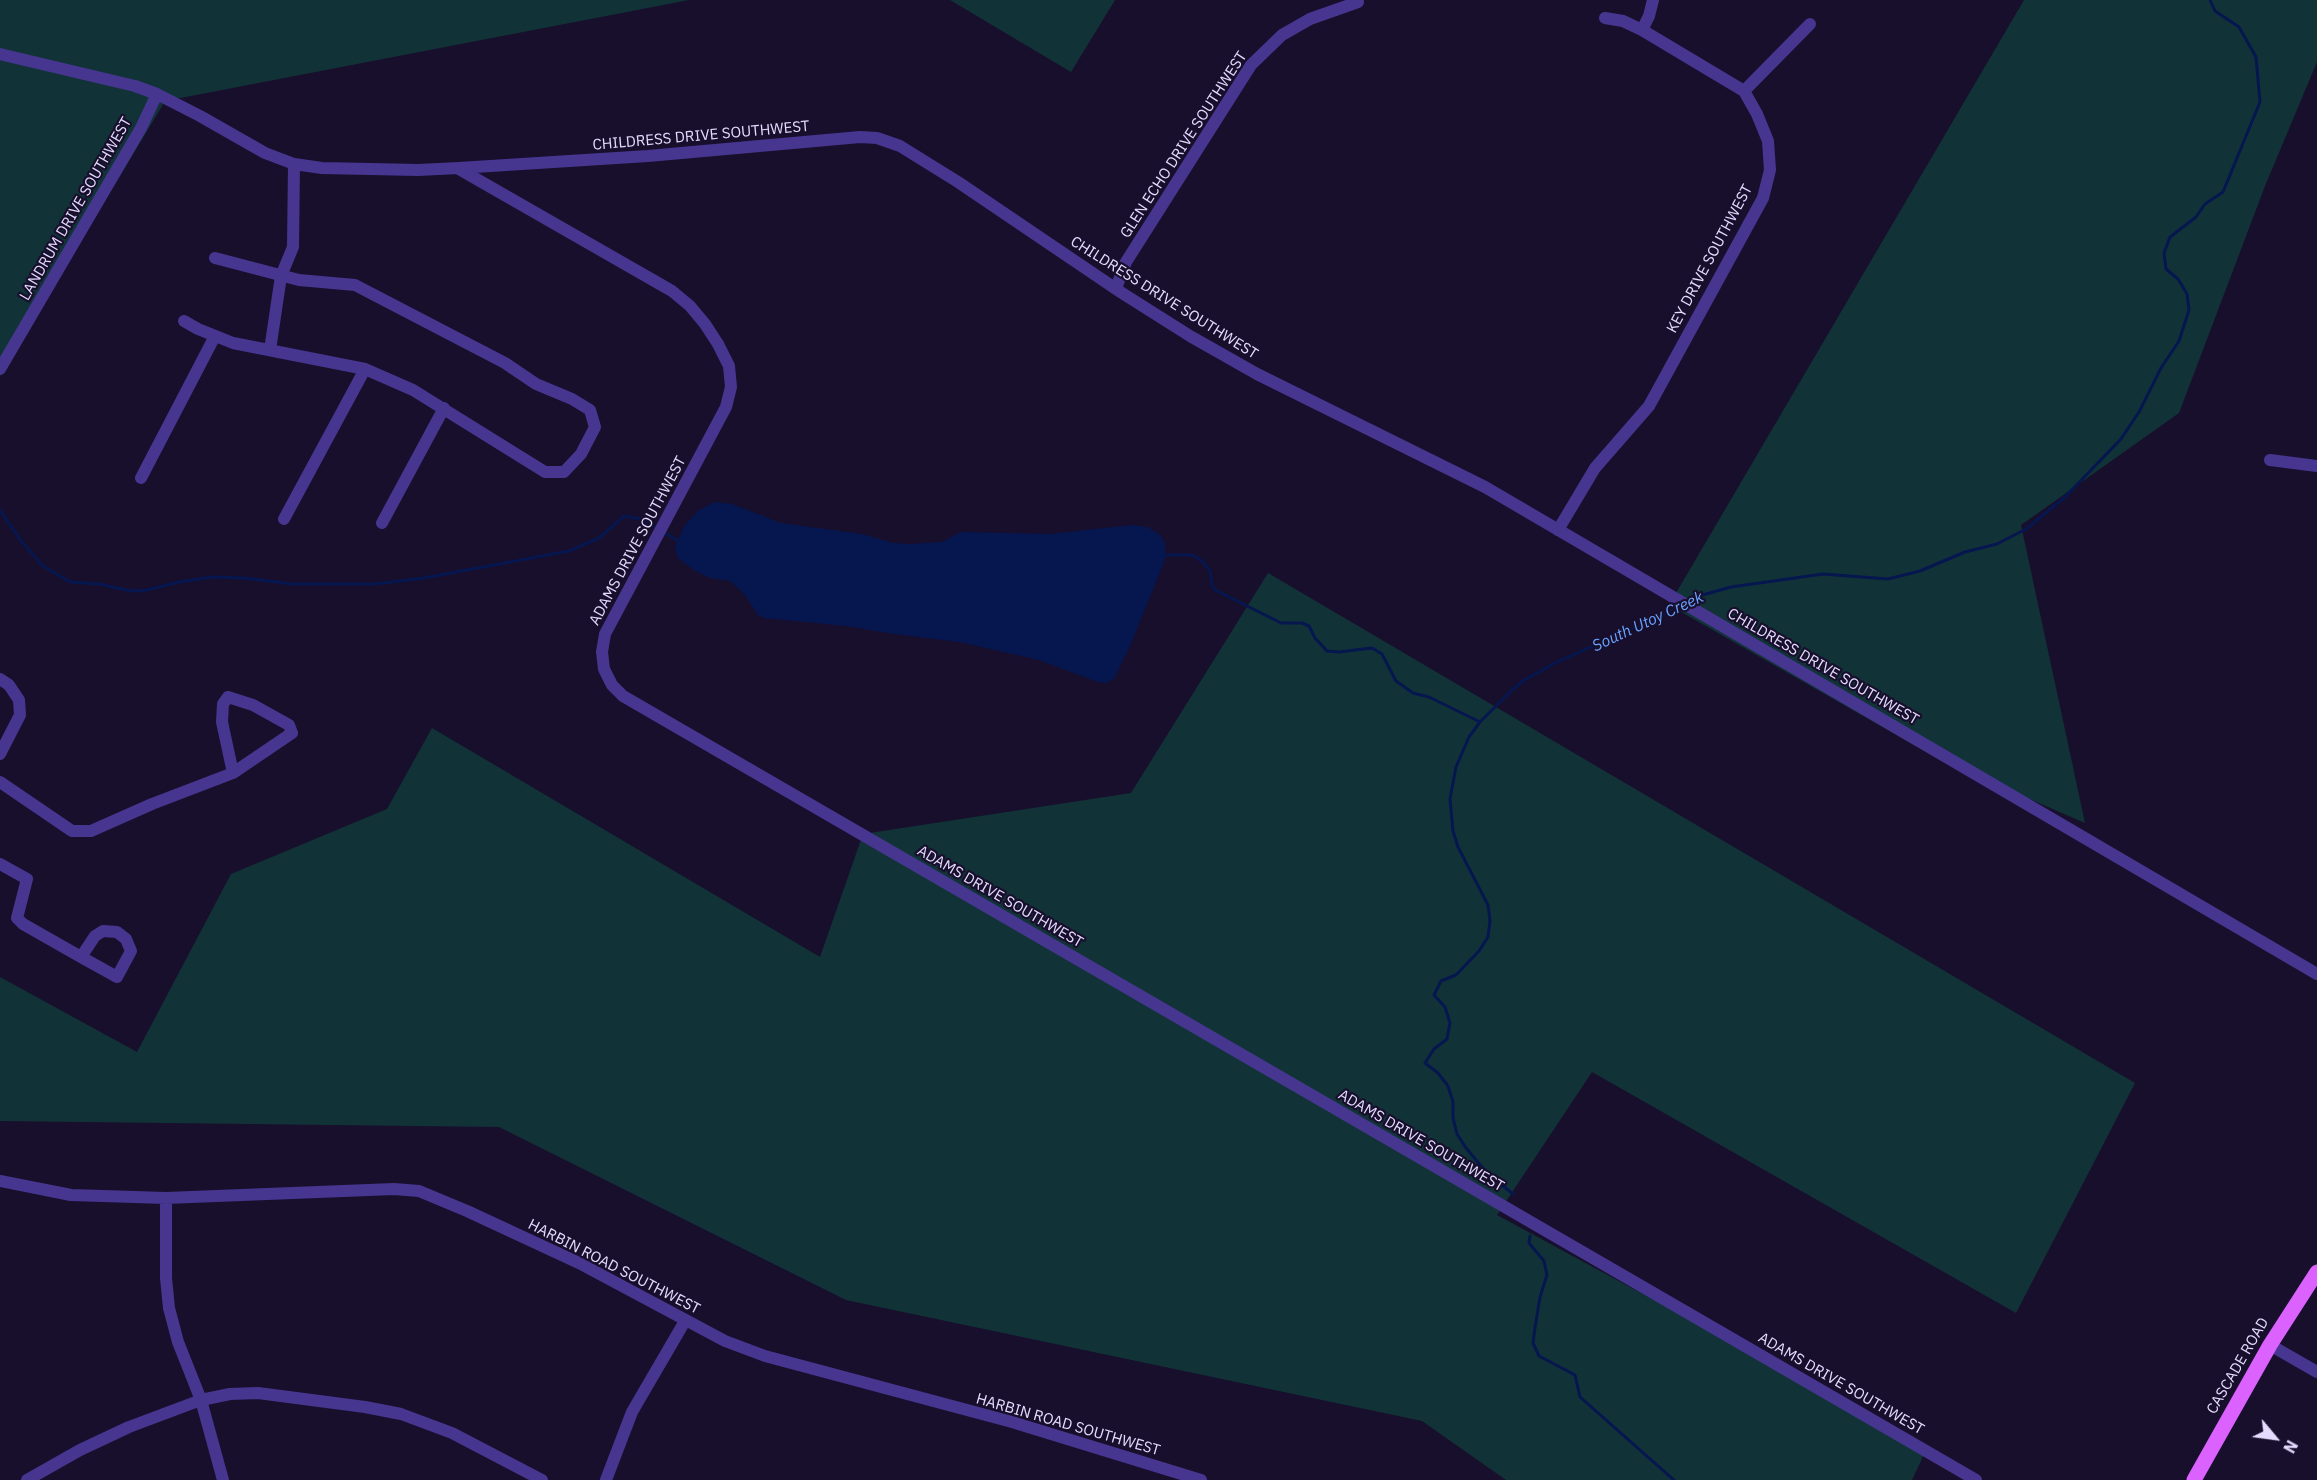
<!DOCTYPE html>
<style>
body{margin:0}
#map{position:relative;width:2317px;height:1480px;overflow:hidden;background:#180f2d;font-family:"IBM Plex Sans",sans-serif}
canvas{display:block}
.north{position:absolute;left:2245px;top:1408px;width:60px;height:60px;-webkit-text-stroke:4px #180f2d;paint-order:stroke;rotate:119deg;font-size:16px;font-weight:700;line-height:24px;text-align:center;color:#e4dbff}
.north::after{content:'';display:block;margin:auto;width:21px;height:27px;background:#e4dbff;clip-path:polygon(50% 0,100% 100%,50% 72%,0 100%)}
</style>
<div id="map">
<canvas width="2317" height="1480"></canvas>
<div class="north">N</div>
</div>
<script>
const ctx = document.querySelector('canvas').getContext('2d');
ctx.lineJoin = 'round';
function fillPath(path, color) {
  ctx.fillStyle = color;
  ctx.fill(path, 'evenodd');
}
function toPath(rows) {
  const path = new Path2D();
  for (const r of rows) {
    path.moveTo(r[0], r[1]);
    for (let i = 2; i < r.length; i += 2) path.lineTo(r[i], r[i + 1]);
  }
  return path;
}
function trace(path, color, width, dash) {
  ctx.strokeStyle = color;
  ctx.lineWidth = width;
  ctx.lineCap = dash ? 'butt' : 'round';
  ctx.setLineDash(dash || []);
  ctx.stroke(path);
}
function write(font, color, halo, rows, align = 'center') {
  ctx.font = font + ' "IBM Plex Sans",sans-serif';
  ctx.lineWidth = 4.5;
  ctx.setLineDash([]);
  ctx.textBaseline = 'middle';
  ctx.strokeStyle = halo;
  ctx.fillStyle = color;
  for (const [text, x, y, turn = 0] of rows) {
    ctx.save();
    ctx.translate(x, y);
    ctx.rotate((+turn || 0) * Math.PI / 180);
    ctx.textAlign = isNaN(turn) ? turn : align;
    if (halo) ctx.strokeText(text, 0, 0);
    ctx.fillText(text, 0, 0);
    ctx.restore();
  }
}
const green = toPath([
 [0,0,689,0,165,101,0,376],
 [950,0,1115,0,1071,72],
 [2024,0,2317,0,2317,62,2265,186,2179,413,2021,525,2085,823,1940,760,1669,605],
 [1268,573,2135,1083,2016,1313,1592,1072,1497,1215,1927,1448,1912,1480,1506,1480,1422,1421,846,1300,499,1127,0,1121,0,977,137,1052,231,874,387,809,432,728,820,957,863,834,1131,793]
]);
const water = toPath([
 [715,502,732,504,781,523,862,534,893,543,909,544,942,542,961,532,1050,534,1132,525,1148,527,1161,536,1165,543,1165,560,1130,646,1114,679,1106,683,1098,682,1039,660,959,642,894,634,846,626,764,618,758,615,745,595,730,581,710,578,695,571,678,558,675,548,684,526,699,510]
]);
const stream = toPath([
 [0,510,21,541,43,566,70,582,99,584,131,591,147,590,179,582,212,577,244,578,293,584,375,584,424,578,569,551,599,538,624,516,640,519,658,528],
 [663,532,677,540],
 [1165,555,1193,555,1203,562,1210,571,1212,585,1215,590,1281,623,1302,623,1309,626,1315,638,1327,651,1339,652,1372,648,1382,654,1396,681,1413,693,1429,697,1480,722],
 [1688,603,1699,596,1731,587,1823,574,1888,579,1920,571,1965,552,1997,544,2026,529,2064,498,2121,439,2139,412,2161,368,2179,341,2189,310,2187,294,2178,279,2166,269,2164,253,2170,237,2196,217,2205,204,2223,192,2260,102,2256,57,2239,27,2215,11,2210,0],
 [1513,1194,1487,1173,1466,1148,1457,1134,1453,1118,1453,1102,1448,1086,1438,1073,1425,1063,1434,1049,1447,1039,1450,1023,1445,1007,1434,995,1441,981,1456,975,1479,951,1488,937,1490,921,1488,905,1458,847,1453,831,1450,799,1456,767,1469,737,1480,722,1513,689,1526,679,1555,663,1682,606],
 [1530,1236,1529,1243,1544,1261,1547,1275,1540,1297,1535,1328,1533,1343,1539,1356,1575,1375,1580,1397,1674,1480]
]);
const minor = toPath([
 [1642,30,1649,16,1653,0],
 [0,54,135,86,157,94,200,116,265,153,294,164,322,168,418,170,459,168,648,156,860,137,877,138,900,146,958,182,1122,293,1190,336,1257,374,1485,487,2317,974],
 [1744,91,1810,24],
 [459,169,672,291,690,306,705,324,718,344,729,366,731,387,726,407,605,634,602,652,604,669,612,685,623,696,1976,1480],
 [1116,288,1126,262,1251,65,1282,35,1310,19,1358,2],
 [184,321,198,329,233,343,365,369,413,390,545,472,564,472,581,454,595,427,590,410,572,399,536,384,505,363,355,285,299,280,215,258],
 [270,350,281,276,293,247,294,164],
 [0,369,141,128,157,94],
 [2270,460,2317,466],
 [141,478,215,336],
 [284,519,365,369],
 [382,523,444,408],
 [1558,530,1595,468,1649,406,1763,198,1770,170,1768,141,1757,114,1744,91,1642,30,1623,21,1605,18],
 [0,679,9,685,19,700,20,715,0,754],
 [228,697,253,705,289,725,292,733,233,773,222,722,223,704,228,697],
 [0,782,72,831,91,831,152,804,233,773],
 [0,864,27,879,17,918,23,924,81,957,117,977,131,951,126,939,117,932,103,931,95,936,81,957],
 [0,1181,71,1195,166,1198,394,1189,419,1191,467,1211,579,1263,725,1341,765,1356,1012,1422,1201,1480],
 [166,1198,166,1278,169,1308,178,1342,201,1400,223,1480],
 [2270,1345,2317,1372],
 [27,1480,80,1450,129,1427,201,1400,230,1394,258,1393,365,1407,401,1414,452,1433,542,1480],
 [606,1480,632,1412,685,1321]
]);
const major = toPath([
 [2194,1480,2270,1345,2317,1272]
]);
const streetNames = [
 ["CHILDRESS DRIVE SOUTHWEST",701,136,-5],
 ["GLEN ECHO DRIVE SOUTHWEST",1184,145,-57],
 ["LANDRUM DRIVE SOUTHWEST",76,209,-60],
 ["KEY DRIVE SOUTHWEST",1710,259,-62],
 ["CHILDRESS DRIVE SOUTHWEST",1164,298,32],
 ["ADAMS DRIVE SOUTHWEST",638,541,-62],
 ["CHILDRESS DRIVE SOUTHWEST",1823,667,30],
 ["ADAMS DRIVE SOUTHWEST",1000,897,30],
 ["ADAMS DRIVE SOUTHWEST",1421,1141,30],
 ["HARBIN ROAD SOUTHWEST",614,1267,27],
 ["CASCADE ROAD",2238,1366,-60],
 ["ADAMS DRIVE SOUTHWEST",1841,1384,30],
 ["HARBIN ROAD SOUTHWEST",1068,1425,16]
];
const waterNames = [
 ["South Utoy Creek",1648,622,-25]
];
fillPath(green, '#113338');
fillPath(water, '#06164f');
trace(stream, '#06164f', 3);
trace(minor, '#463690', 12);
trace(major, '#db62ff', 15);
write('15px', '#e4dbff', '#180f2d', streetNames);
write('italic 16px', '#69a3ff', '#180f2d', waterNames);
</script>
